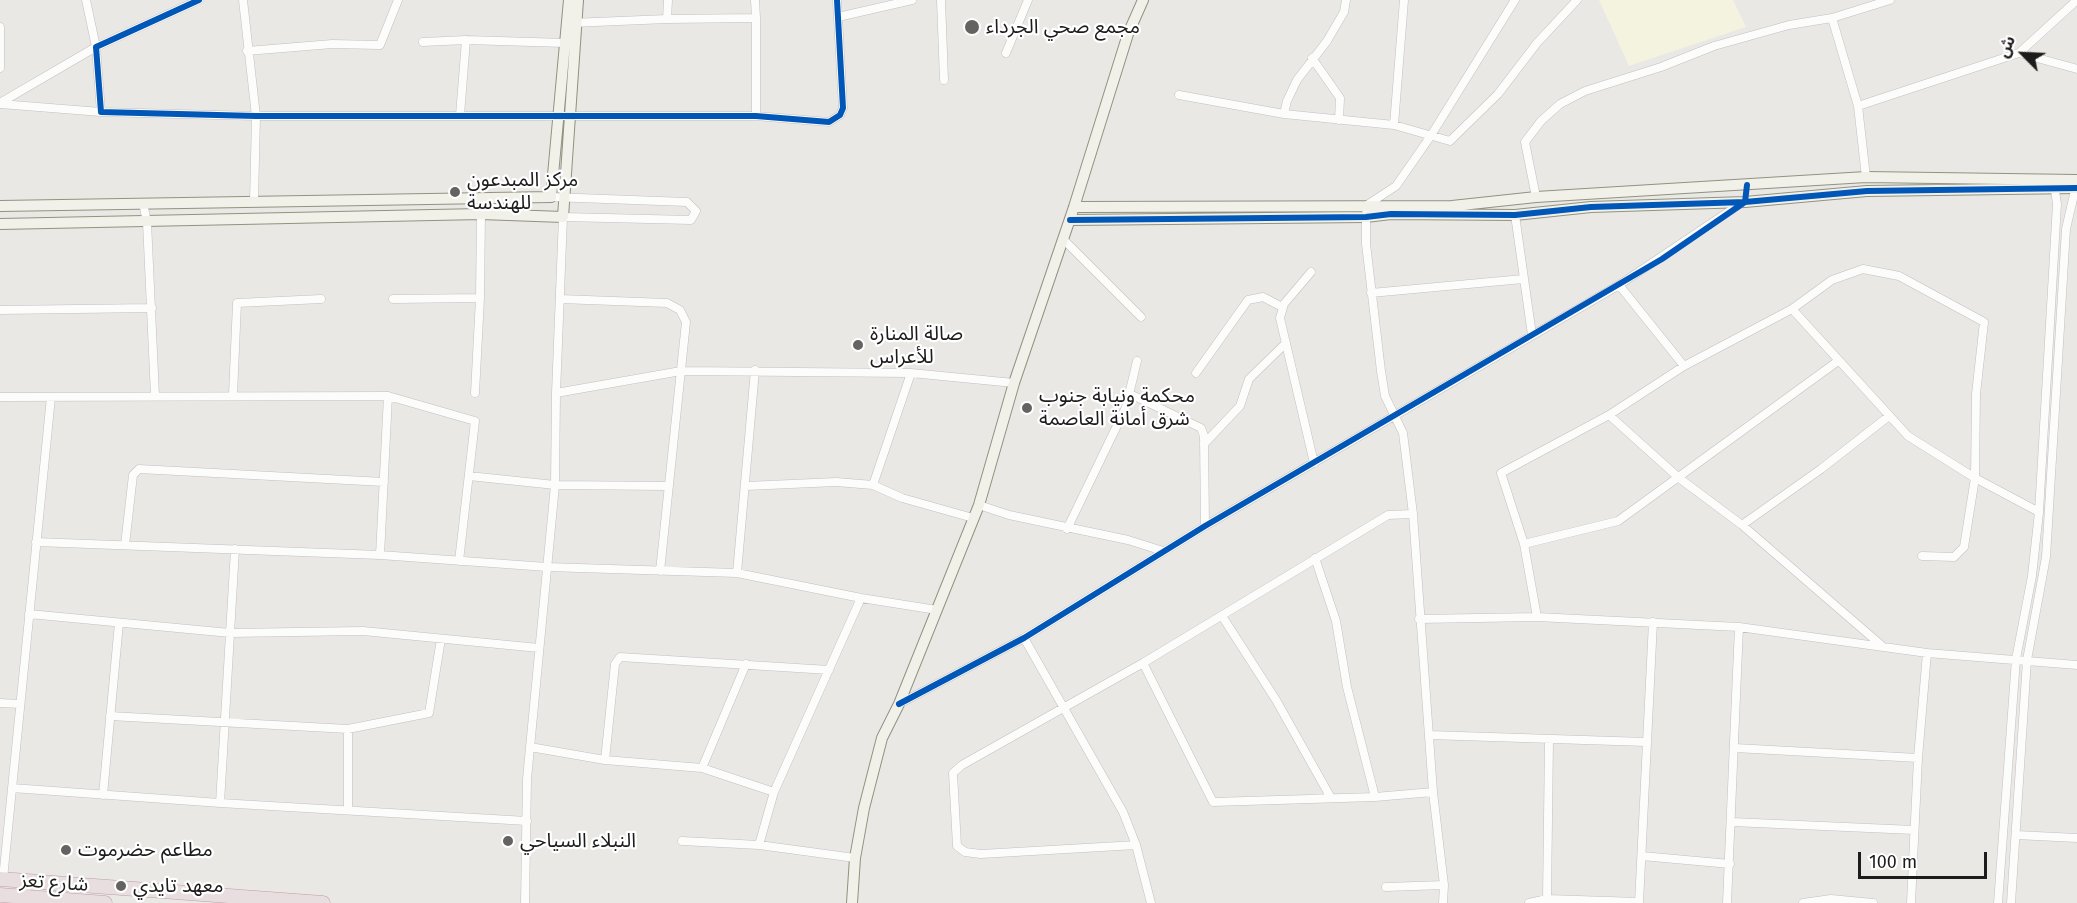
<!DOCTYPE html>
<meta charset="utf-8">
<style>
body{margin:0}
#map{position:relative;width:2077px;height:903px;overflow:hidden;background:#eae8e5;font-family:"Fira Sans","Noto Sans Arabic",sans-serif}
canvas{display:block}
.north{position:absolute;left:1993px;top:24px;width:60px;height:60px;-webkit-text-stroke:4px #fff;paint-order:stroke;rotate:294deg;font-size:16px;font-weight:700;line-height:24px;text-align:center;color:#1c1c1c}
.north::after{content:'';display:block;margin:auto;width:21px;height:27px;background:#1c1c1c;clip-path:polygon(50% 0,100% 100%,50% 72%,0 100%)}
.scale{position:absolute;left:1858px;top:852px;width:129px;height:27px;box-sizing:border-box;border:3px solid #1c1c1c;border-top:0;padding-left:8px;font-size:18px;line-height:21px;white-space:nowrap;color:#1c1c1c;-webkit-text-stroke:4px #fff;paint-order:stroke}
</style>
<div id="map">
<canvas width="2077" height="903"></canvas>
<div class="north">ش</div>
<div class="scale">100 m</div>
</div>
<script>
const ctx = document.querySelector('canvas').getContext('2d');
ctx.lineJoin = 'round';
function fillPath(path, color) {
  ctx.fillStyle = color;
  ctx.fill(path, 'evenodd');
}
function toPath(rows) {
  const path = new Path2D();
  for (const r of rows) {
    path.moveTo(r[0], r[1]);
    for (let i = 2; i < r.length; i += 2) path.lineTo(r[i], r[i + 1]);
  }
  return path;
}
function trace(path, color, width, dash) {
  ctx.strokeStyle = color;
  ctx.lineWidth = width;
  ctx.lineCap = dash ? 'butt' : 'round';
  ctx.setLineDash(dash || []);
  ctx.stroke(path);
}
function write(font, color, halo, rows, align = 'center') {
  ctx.font = font + ' "Fira Sans","Noto Sans Arabic",sans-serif';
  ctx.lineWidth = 4.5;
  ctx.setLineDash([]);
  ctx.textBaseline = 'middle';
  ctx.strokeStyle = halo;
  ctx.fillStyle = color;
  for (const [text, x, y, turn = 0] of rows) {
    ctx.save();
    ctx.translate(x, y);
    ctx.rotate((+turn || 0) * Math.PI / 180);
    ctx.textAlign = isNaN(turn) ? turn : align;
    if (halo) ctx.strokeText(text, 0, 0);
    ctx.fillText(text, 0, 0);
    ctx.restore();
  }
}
const education = toPath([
 [1599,0,1733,0,1746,27,1629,66]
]);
const street = toPath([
 [199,0,96,47,101,112,256,116,756,116,829,122,840,115,843,108,837,0],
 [243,0,256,116,254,201],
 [668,0,667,19,756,18,756,116],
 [755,0,756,18],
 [941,0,944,80],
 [838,17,912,0],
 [1832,18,1858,106,1866,177],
 [571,23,667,19],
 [0,27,0,68],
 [423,42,466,40],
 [247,51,332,44,380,45,398,0],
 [1006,53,1028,0],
 [2019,53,2077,69],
 [1312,58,1340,98,1339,120],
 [1179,95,1284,114,1394,125,1450,141,1498,94,1537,43,1577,0],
 [0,103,96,47,86,0],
 [0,104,101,112],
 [1858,106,2019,53,2077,0],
 [1284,114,1287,101,1297,80,1327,41,1344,12,1346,0],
 [460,115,466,40,565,43],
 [1394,125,1404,0],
 [551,197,687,202,696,211,691,220,563,217,556,393],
 [1536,197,1525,142,1541,121,1560,104,1585,91,1661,67,1714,46,1789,25,1832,18,1890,0],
 [143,203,147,222,155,396],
 [1515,215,1532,335],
 [1063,239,1141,317],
 [1311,272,1284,304,1280,318,1314,463],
 [1619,285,1684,366],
 [1371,293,1523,279],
 [393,299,480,298],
 [560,299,667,303,680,310,686,322,660,571],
 [1792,309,1908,436,1975,478,2039,512],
 [0,310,152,308],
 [1196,373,1248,300,1263,297,1282,307],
 [475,393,480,298,481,214],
 [1130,394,1201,428,1204,436,1205,526],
 [233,395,237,303,321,299],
 [388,396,475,421,459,561],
 [0,397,388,396,380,555],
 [1609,415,1679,478,1742,525,1881,645],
 [1204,444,1240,406,1249,379,1286,343],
 [469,476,555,485,667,486],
 [873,485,911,373],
 [746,486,836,482,873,485,902,498,973,518],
 [979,505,1009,515,1128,540,1163,551],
 [1742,525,1821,469,1889,416],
 [1067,529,1126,407,1137,361],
 [36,542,380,555,547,567,737,573,861,598,937,610],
 [1524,544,1618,521,1838,361],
 [125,545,133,475,139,469,384,482],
 [1315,558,1336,621,1347,687,1375,797],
 [737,573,755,370],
 [29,614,230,633,363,631,539,648],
 [1222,616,1276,700,1331,798],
 [1537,617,1524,544,1501,473,1609,415,1684,366,1792,309,1832,280,1863,269,1899,276,1984,322,1976,394,1975,478,1964,547,1954,557,1922,556],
 [1419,619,1537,617,1739,627,1927,653,2077,665],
 [1024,638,1123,812,1136,845,1151,903],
 [1143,663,1213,802,1375,797,1433,792],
 [0,703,20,704],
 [899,704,1024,638,1205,526,1619,285,1743,202],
 [110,716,348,729,429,713,441,639],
 [348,729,348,810],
 [1429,735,1646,742],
 [530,747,605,760,702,768,774,792],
 [1735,748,1918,758],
 [605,760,615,664,620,657,829,670],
 [702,768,746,664],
 [12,788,220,803,527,821],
 [103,795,119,623],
 [220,803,235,549],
 [1732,822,1914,830],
 [2016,835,2077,838],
 [682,841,759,845],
 [1136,845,981,854,965,852,957,846,953,773,962,765,1143,663,1388,515,1413,514],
 [1642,856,1730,864],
 [855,858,759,845,774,792,861,598],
 [3,879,51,397],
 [1386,887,1444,885],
 [1547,899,1549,739],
 [525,903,527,779,555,485,556,393,681,371,911,373,1014,383],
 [1443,903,1444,885,1433,792,1413,514,1403,433,1385,396,1381,371,1366,244,1366,217,1367,205,1396,186,1430,137,1515,0],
 [1529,903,1547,899,1639,902],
 [1639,903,1653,622],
 [1727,903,1739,627],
 [1803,903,1831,899,1873,903],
 [1911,903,1918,758,1927,653],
 [1998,903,2016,659,2032,576,2039,512,2057,204,2054,184],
 [2011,903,2027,660,2046,557,2066,229,2076,186]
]);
const secondary = toPath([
 [0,206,551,197,569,0],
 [1074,207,1452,206,1536,197,1866,177,2077,180],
 [1070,220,1366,217,1391,214,1515,215,1591,207,1745,202,1867,191,2077,188],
 [0,224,481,214,563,217,578,0],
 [852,903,855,858,864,808,882,738,899,704,979,505,1014,383,1074,207,1128,34,1143,0]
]);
const highway = toPath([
 [0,879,323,903],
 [0,895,105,903]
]);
const cycleway = toPath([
 [199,0,96,47,101,112,256,116,756,116,829,122,840,115,843,108,837,0],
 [1070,220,1366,217,1391,214,1515,215,1591,207,1745,202,1867,191,2077,188],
 [899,704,1024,638,1205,526,1662,259,1745,202,1747,185]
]);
const markers = [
 [972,27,8,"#646362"],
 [455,192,6,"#646362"],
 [858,345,6,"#646362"],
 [1027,408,6,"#646362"],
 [508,841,6,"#646362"],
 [66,850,6,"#646362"],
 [121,886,6,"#646362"]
];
const poiNames = [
 ["مجمع صحي الجرداء",986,27],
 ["مركز المبدعون",467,180],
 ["للهندسة",467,203],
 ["صالة المنارة",870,334],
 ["للأعراس",870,357],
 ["محكمة ونيابة جنوب",1039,396],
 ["شرق أمانة العاصمة",1039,419],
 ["النبلاء السياحي",520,841],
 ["مطاعم حضرموت",78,850],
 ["معهد تايدي",133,886]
];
const streetNames = [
 ["شارع تعز",54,883,4]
];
fillPath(education, '#f4f3e0');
trace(street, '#c1c0bf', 9);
trace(secondary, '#91927f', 12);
trace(highway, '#bd9ea7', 15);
trace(street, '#fcfcfb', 8);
trace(secondary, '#f1f1ea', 10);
trace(highway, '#e8dedf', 14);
trace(cycleway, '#0057b8', 6);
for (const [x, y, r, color] of markers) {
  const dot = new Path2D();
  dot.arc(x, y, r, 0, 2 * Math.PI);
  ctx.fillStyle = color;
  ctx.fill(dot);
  trace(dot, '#fff', 2);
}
write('20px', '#1c1c1c', '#fff', poiNames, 'left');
write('20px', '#1c1c1c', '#fff', streetNames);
</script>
